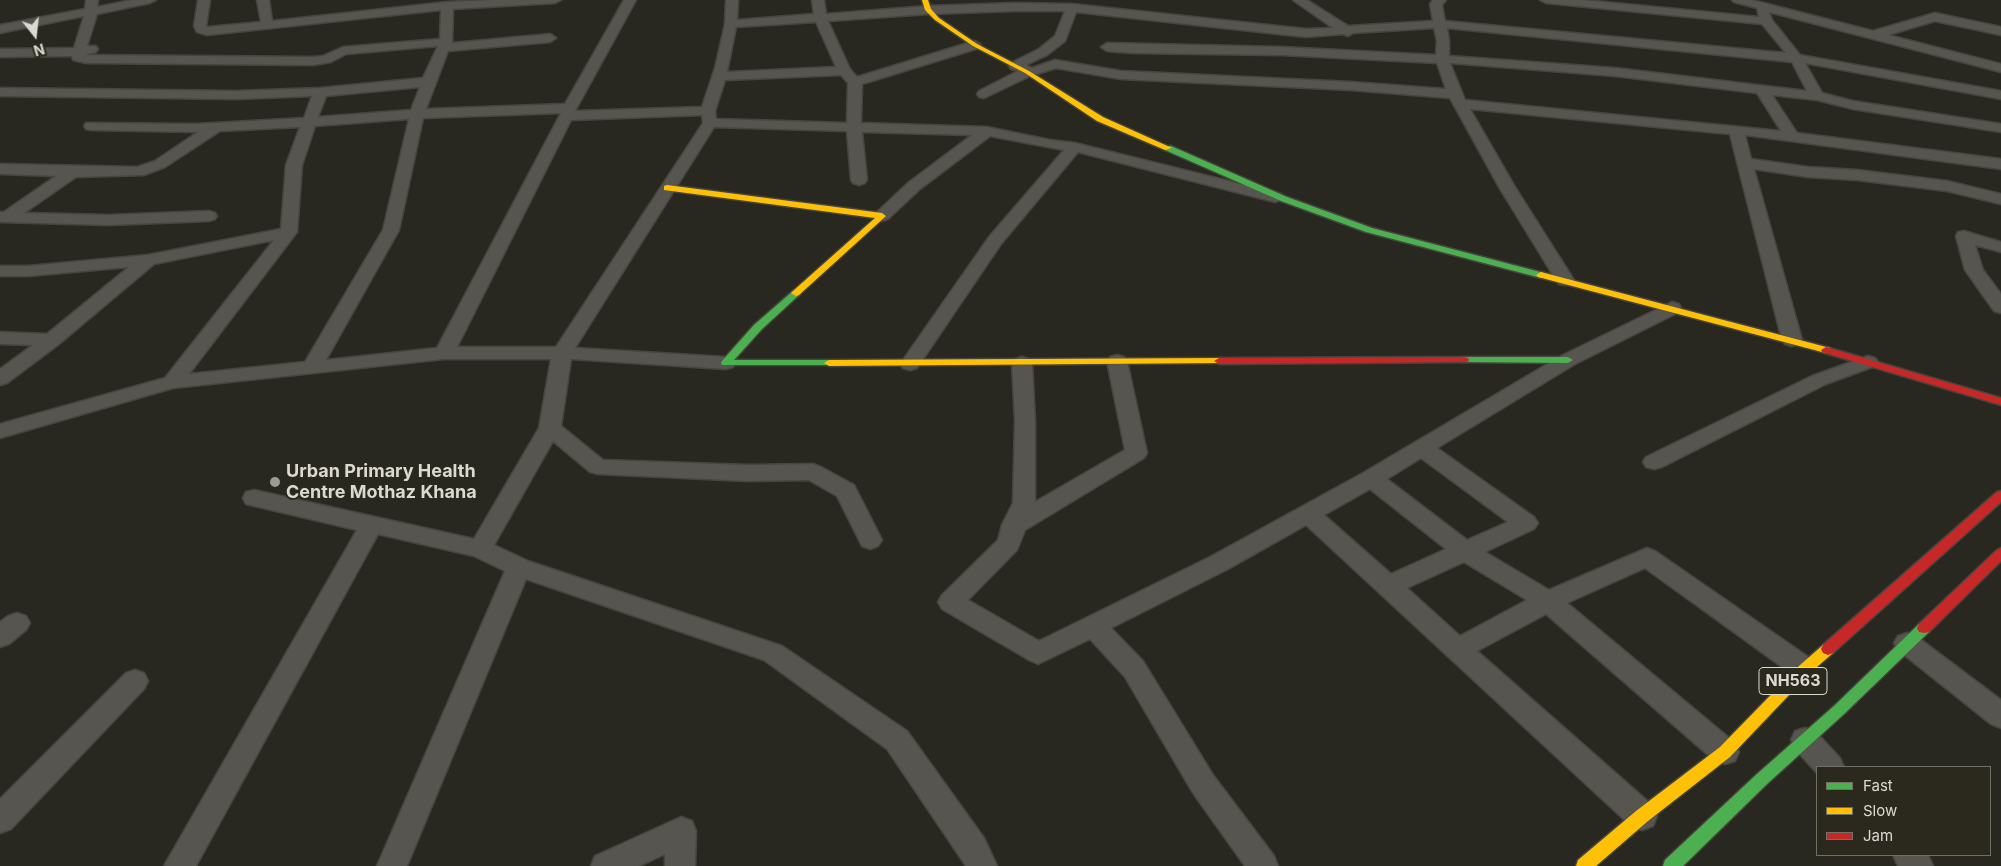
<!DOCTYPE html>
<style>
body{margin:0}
#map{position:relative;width:2001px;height:866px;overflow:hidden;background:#282720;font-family:Inter,sans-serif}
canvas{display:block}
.legend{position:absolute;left:1816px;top:766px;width:175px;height:90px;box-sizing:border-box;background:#2b291d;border:1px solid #717065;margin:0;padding:6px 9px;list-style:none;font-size:15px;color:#dbdad2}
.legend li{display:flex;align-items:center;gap:10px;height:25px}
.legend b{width:25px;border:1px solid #717065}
.north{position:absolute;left:10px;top:10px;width:50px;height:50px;-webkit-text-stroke:4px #2b291d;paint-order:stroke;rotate:164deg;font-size:14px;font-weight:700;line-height:20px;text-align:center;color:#dbdad2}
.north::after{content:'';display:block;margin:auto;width:18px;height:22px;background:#dbdad2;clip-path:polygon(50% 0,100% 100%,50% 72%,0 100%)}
</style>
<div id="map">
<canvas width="2001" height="866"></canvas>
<ul class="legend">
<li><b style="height:6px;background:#4caf50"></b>Fast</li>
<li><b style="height:6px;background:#ffc107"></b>Slow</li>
<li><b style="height:6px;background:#c62828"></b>Jam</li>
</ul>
<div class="north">N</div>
</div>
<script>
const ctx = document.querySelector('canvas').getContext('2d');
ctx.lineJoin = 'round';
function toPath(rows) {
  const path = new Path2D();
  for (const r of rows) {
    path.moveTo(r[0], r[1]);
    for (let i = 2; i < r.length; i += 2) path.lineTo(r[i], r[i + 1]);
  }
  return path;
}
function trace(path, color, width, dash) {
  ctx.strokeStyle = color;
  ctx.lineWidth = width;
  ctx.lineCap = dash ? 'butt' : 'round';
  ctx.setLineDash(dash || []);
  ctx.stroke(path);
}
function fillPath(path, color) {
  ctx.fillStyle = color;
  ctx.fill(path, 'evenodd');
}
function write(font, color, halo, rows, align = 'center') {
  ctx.font = font + ' Inter,sans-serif';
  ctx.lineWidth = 4;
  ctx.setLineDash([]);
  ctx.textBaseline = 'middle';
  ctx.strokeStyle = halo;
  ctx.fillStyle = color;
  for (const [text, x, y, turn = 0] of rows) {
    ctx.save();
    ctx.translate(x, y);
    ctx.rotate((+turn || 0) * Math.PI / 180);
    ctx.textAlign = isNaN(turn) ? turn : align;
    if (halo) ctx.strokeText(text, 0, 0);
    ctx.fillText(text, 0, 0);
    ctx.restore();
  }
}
const street = toPath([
 [86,0,98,0,97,7,132,0,156,0,150,3,97,14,87,46,96,46,98,49,96,52,85,55,313,57,323,56,343,47,440,39,441,10,207,35,197,32,194,26,198,0,210,0,206,26,208,27,261,22,257,0,269,0,272,21,447,2,492,0,561,0,555,3,453,9,452,43,550,34,556,38,550,42,448,51,426,109,565,104,624,0,636,0,575,111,702,107,715,68,725,24,726,0,738,0,737,20,814,14,812,0,824,0,826,14,928,6,1014,3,1072,4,1306,29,1333,28,1293,0,1307,0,1348,26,1433,21,1430,4,1433,0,1446,0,1442,5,1445,21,1786,53,1762,24,1546,3,1540,0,1583,0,1759,17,1757,8,1734,2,1732,0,1752,0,1873,31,1935,13,2001,27,2001,35,1935,21,1888,35,2001,64,2001,72,1769,12,1772,20,1800,55,2001,91,2001,99,1805,63,1822,93,1853,101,2001,124,2001,132,1853,109,1817,100,1772,95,1797,133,2001,159,2001,169,1745,135,1751,159,1808,167,1857,170,1947,181,2001,194,2001,204,1947,191,1857,180,1808,177,1754,169,1802,340,1799,344,1792,346,1785,344,1782,340,1730,134,1470,109,1515,187,1574,280,1571,284,1565,285,1559,284,1556,280,1499,187,1450,98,1351,90,1121,79,1056,68,1030,76,984,98,979,97,977,94,979,91,1018,71,1011,69,1009,66,1011,63,1039,49,1055,36,1065,11,1014,11,928,14,828,21,850,69,857,77,971,42,975,41,981,45,979,48,862,84,861,123,987,127,1050,140,1075,143,1281,194,1283,197,1281,200,1275,202,1078,152,1001,244,917,368,910,370,903,368,900,364,903,360,989,237,1064,150,990,136,920,189,888,219,882,221,876,219,874,216,876,213,908,183,972,135,862,132,867,180,865,183,859,185,853,183,851,180,847,131,714,127,575,348,726,357,733,359,736,363,733,367,726,369,571,359,561,426,603,460,748,465,813,464,821,467,854,485,882,540,878,546,870,549,862,546,837,496,809,480,748,481,598,474,590,472,553,441,494,545,528,561,782,646,907,731,984,838,997,866,966,866,887,749,764,660,526,579,407,866,377,866,505,571,474,556,378,534,196,866,164,866,357,530,246,504,243,498,246,492,254,490,474,539,539,428,551,359,444,359,173,388,0,438,0,424,165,378,274,240,154,264,59,344,7,383,0,385,0,369,33,345,0,344,0,332,47,334,129,267,28,276,0,276,0,266,28,266,148,255,281,229,286,165,300,127,220,131,165,167,144,175,76,177,24,213,109,215,209,211,215,213,217,216,215,219,209,221,109,225,0,222,0,212,4,212,56,176,0,174,0,164,137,167,155,161,198,132,91,130,86,129,84,126,86,123,196,124,304,118,312,96,236,99,0,96,0,88,236,91,320,88,423,78,438,46,346,54,331,62,313,65,86,63,73,60,72,56,0,57,0,49,74,48,84,16,0,33,0,25,85,9,86,0],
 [1076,12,1306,37,1343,34,1348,36,1353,33,1434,28,1437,41,1436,55,1281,47,1107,43,1101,47,1107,51,1133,53,1281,55,1437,63,1446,89,1351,82,1121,71,1055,60,1032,68,1026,65,1047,55,1065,41,1076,12],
 [816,22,836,67,727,72,736,27,816,22],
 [1447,28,1792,62,1807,91,1615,68,1449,56,1449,41,1447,28],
 [1450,63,1615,76,1757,93,1781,131,1465,100,1450,63],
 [841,75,848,83,847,123,716,119,715,111,725,80,841,75],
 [420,87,411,110,318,117,326,96,420,87],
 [561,113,437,348,326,360,399,230,423,118,561,113],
 [702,115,703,123,556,347,457,347,571,120,702,115],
 [409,119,383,230,305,362,189,374,297,232,302,165,315,126,409,119],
 [1964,231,2001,242,2001,252,1975,245,1983,270,2001,294,2001,313,1994,311,1965,270,1956,236,1958,232,1964,231],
 [1672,302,1679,304,1681,308,1679,312,1575,364,1437,448,1534,517,1538,523,1534,529,1485,552,1549,590,1647,548,1655,551,1814,661,1818,669,1814,677,1805,680,1796,677,1645,568,1567,603,1735,743,1739,752,1735,761,1725,764,1715,761,1546,614,1477,651,1653,806,1657,816,1653,826,1642,830,1631,826,1306,525,1228,569,1111,628,1143,661,1213,775,1274,856,1278,866,1245,866,1193,793,1125,677,1090,639,1038,664,1029,660,942,609,938,602,942,595,998,540,1002,525,1013,503,1015,421,1012,363,1015,359,1022,357,1029,359,1032,363,1035,421,1035,502,1125,450,1107,361,1110,357,1117,355,1124,357,1127,361,1147,453,1144,458,1025,530,1017,550,968,600,1039,641,1210,557,1363,473,1561,356,1672,302],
 [1421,458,1508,522,1467,540,1387,479,1421,458],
 [1370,489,1446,549,1391,574,1324,515,1370,489],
 [1464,562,1527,600,1460,636,1407,588,1464,562],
 [1868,356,1875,358,1878,362,1875,366,1826,384,1662,467,1654,469,1646,467,1643,462,1646,457,1812,376,1868,356],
 [17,613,26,616,30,623,26,630,9,644,0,647,0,622,8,616,17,613],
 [1907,633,1916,636,2001,700,2001,728,1991,724,1898,650,1894,643,1898,636,1907,633],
 [135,670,144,673,148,681,144,689,11,829,0,833,0,799,126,673,135,670],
 [1805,728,1815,731,1840,758,1844,767,1817,767,1817,773,1795,749,1791,740,1795,731,1805,728],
 [681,817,692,821,696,831,695,866,665,866,665,854,639,866,591,866,595,856,681,817],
 [1893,855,1928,855,1933,866,1898,866,1893,855]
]);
const fast = toPath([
 [1165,146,1171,146,1287,197,1372,228,1544,273,1546,275,1541,278,1366,232,1281,201,1165,150,1165,146],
 [796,290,801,293,799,295,762,329,734,360,829,360,834,363,833,365,722,365,721,363,722,361,754,325,793,291,796,290],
 [1464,357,1568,357,1573,360,1568,363,1460,362,1459,360,1460,358,1464,357],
 [1924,623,1929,624,1931,628,1929,632,1844,714,1767,784,1683,866,1663,866,1665,860,1757,774,1834,706,1919,624,1924,623]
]);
const slow = toPath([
 [922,0,928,0,931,9,939,18,977,44,1029,71,1103,117,1172,148,1165,150,1097,121,1025,73,973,46,935,20,925,10,922,0],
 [667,185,882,213,886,216,799,295,796,296,791,293,793,291,875,218,664,190,664,186,667,185],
 [1541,272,1830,348,1831,350,1826,353,1822,352,1538,277,1536,275,1541,272],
 [1219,358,1223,359,1224,361,1223,363,829,366,824,363,829,360,1219,358],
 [1828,643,1833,645,1835,649,1833,653,1810,673,1730,757,1648,821,1596,866,1576,866,1578,860,1636,811,1720,747,1800,665,1823,645,1828,643]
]);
const jam = toPath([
 [1826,347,2001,398,2001,405,1822,352,1821,350,1826,347],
 [1464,357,1468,358,1469,360,1468,362,1219,364,1214,361,1219,358,1464,357],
 [2001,491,2001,502,1833,653,1828,655,1823,653,1821,649,1823,645,1997,492,2001,491],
 [2001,548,2001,561,1929,632,1924,633,1919,632,1917,628,1919,624,1997,550,2001,548]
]);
const markers = [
 [275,482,6,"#9c9b94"]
];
const shields = [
 [1793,681,68]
];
const shieldNames = [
 ["NH563",1793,681]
];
const poiNames = [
 ["Urban Primary Health",286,472],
 ["Centre Mothaz Khana",286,493]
];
trace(street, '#45443e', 3);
trace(fast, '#45443e', 3);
trace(slow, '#45443e', 3);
trace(jam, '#45443e', 3);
fillPath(street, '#565550');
fillPath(fast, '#4caf50');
fillPath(slow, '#ffc107');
fillPath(jam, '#c62828');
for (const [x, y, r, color] of markers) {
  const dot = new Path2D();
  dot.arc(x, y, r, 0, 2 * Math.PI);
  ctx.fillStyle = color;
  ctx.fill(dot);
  trace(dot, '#2b291d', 2);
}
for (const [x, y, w] of shields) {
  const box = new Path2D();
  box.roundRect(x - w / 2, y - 13.5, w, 27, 4);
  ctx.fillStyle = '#2b291d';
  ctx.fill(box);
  trace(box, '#dbdad2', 1);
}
write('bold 16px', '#dbdad2', null, shieldNames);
write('bold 18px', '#dbdad2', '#2b291d', poiNames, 'left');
</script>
